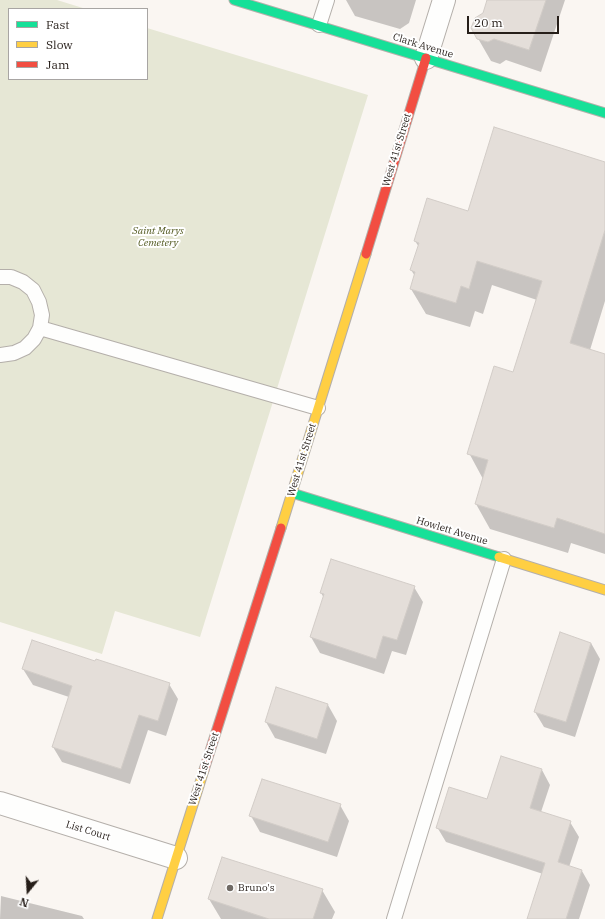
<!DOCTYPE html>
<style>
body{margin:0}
#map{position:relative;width:605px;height:919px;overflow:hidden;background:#faf6f2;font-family:"IBM Plex Serif",serif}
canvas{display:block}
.legend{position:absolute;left:8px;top:8px;width:140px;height:72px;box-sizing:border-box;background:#fff;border:1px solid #a8a5a3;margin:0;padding:5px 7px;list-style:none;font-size:12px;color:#261e19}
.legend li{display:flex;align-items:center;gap:8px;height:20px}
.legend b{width:20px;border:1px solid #a8a5a3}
.north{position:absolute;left:8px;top:871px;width:40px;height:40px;-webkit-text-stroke:3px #fff;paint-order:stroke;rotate:198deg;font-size:11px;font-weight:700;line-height:16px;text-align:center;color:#261e19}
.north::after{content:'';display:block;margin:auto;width:14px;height:18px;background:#261e19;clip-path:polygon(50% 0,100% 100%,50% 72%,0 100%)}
.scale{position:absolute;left:467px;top:16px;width:92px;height:18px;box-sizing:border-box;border:2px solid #261e19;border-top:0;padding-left:5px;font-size:12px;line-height:14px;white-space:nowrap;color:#261e19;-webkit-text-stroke:3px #fff;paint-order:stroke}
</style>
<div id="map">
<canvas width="605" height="919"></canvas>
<ul class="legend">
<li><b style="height:5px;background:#16e098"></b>Fast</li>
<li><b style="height:5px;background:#ffcf43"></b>Slow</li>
<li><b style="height:5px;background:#f24e42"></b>Jam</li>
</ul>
<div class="north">N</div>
<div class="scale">20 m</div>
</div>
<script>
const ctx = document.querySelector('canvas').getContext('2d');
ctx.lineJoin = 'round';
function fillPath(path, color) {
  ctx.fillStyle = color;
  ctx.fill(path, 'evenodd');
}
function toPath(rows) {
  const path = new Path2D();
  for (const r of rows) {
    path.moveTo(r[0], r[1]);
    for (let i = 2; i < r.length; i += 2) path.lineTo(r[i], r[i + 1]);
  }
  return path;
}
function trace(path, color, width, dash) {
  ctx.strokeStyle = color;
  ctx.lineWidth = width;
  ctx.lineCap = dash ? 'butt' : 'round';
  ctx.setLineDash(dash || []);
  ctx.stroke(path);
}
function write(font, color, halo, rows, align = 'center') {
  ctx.font = font + ' "IBM Plex Serif",serif';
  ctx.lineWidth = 4;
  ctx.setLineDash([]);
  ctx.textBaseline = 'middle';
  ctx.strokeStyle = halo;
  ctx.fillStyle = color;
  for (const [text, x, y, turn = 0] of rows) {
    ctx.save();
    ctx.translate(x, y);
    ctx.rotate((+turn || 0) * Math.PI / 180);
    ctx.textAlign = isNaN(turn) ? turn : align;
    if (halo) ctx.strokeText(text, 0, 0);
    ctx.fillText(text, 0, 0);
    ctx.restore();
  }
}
const green = toPath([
 [0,0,57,0,86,9,9,9,9,79,147,79,147,28,368,95,200,637,115,611,102,654,0,622]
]);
const shadow = toPath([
 [346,0,416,0,409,23,400,29,355,16],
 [491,0,565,0,541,72,506,60,500,64,491,61,472,28,494,7],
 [605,163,605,301,590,350,605,355,605,554,571,543,568,553,490,529,476,504,483,479,469,453,514,374,537,300,492,285,483,314,475,311,470,327,426,314,411,289,415,276,411,270,419,247,415,241,468,212],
 [414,587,423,602,406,655,392,651,384,674,320,653,311,637,324,598,321,593],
 [591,643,600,659,575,737,544,727,535,712],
 [96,662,169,684,178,699,166,736,148,730,130,784,62,762,53,747,69,697,33,685,23,669],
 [277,688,328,705,337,721,326,754,275,738,266,722],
 [501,757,542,770,550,785,541,812,570,822,579,837,569,867,582,871,590,885,579,919,532,919,543,874,446,842,437,827,487,800],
 [340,805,349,821,337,857,260,832,251,816],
 [322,890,335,912,332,919,221,919,209,899],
 [1,896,82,916,84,919,0,919]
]);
const building = toPath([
 [487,0,546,0,529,50,494,39,488,42,477,39,471,28,475,18,483,13,487,0],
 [494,127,605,162,605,230,570,343,605,354,605,534,557,518,554,528,475,504,488,460,467,454,494,366,513,372,542,281,477,261,469,289,461,286,456,303,410,289,415,272,410,270,419,243,414,241,427,198,468,211,494,127],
 [331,559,415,586,397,640,383,636,376,659,310,637,324,594,320,593,331,559],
 [560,632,591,643,566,722,534,712,560,632],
 [32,640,95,661,96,659,170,683,158,721,139,715,121,769,52,747,72,686,22,669,32,640],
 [276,687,328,704,317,739,265,722,276,687],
 [501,756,542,769,530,808,571,821,558,862,582,870,566,919,527,919,545,863,436,828,449,787,487,799,501,756],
 [262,779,341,804,328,842,249,816,262,779],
 [222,857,323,889,313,919,269,919,208,899,222,857]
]);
const lane = toPath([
 [319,25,327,0],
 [0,277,11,277,23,282,33,290,39,302,42,315,40,328,34,339,25,348,14,353,0,355],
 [40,328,318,408],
 [394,919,504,559]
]);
const street = toPath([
 [426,58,444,0],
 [0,803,176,858]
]);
const fast = toPath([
 [234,0,605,113],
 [292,493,499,557]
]);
const slow = toPath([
 [281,528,366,254],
 [499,557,605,590],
 [157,919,204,770]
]);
const jam = toPath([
 [366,254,426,58],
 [204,770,281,528]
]);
const markers = [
 [230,888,4,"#706a65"]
];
const streetNames = [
 ["Clark Avenue",423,46,17],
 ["West 41st Street",397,150,-73],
 ["West 41st Street",302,460,-73],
 ["Howlett Avenue",452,531,17],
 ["West 41st Street",204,769,-72],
 ["List Court",88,831,17]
];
const parkNames = [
 ["Saint Marys",158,231],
 ["Cemetery",158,243]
];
const poiNames = [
 ["Bruno's",238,888]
];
fillPath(green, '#e6e7d5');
fillPath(shadow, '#0003');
fillPath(building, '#e4ded9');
trace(building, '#d2ccc7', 1);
trace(lane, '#b4afaa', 16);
trace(street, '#b4afaa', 24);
trace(fast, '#b4afaa', 11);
trace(slow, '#b4afaa', 11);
trace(jam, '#b4afaa', 11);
trace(lane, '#fefefd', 14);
trace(street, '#fefefd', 22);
trace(fast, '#16e098', 9);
trace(slow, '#ffcf43', 9);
trace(jam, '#f24e42', 9);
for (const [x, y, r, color] of markers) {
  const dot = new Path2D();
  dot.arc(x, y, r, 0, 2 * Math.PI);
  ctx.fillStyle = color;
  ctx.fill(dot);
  trace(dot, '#fff', 1.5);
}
write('10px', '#261e19', '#fff', streetNames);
write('italic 10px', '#535a21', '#fff', parkNames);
write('10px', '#261e19', '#fff', poiNames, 'left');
</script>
